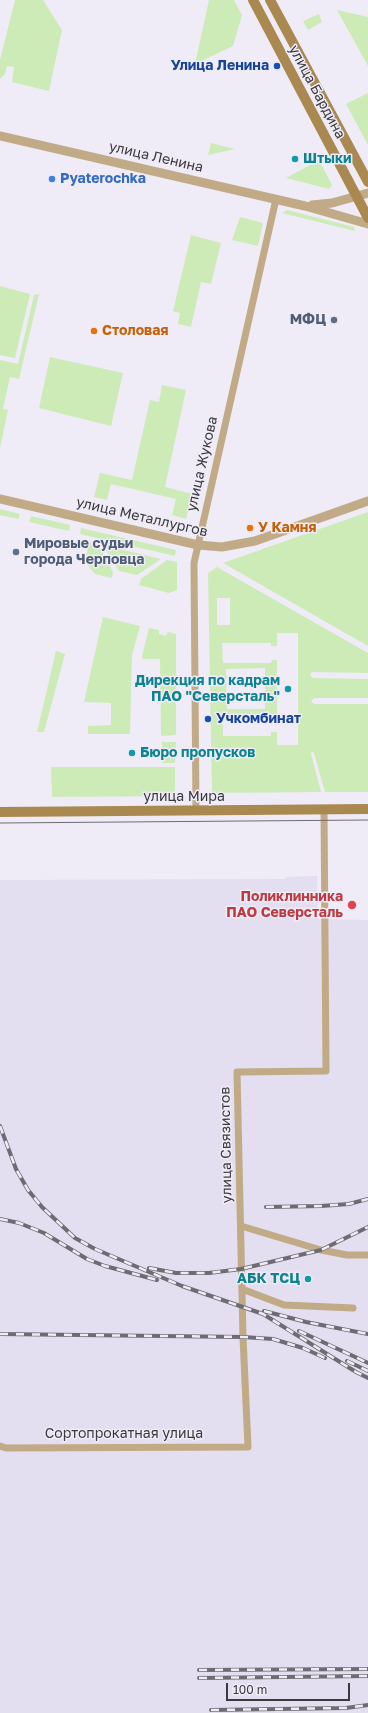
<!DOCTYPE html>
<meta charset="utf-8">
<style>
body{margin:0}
#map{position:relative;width:368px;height:1713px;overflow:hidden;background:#efecf7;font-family:"Golos Text",sans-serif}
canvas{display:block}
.scale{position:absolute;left:226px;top:1683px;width:124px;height:18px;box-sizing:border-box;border:2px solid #3a393d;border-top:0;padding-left:5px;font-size:12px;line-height:14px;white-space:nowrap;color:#3a393d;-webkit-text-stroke:3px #efecf7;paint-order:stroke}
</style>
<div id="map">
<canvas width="368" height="1713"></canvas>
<div class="scale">100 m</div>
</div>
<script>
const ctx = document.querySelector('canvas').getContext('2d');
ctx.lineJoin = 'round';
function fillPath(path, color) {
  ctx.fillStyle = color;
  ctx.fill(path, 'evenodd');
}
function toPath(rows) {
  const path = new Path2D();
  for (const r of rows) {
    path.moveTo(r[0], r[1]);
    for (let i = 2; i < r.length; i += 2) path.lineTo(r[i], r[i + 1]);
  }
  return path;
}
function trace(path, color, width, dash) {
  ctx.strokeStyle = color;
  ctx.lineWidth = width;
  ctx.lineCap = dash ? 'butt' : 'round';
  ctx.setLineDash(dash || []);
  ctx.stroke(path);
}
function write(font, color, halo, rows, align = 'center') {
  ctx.font = font + ' "Golos Text",sans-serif';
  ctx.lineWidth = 3;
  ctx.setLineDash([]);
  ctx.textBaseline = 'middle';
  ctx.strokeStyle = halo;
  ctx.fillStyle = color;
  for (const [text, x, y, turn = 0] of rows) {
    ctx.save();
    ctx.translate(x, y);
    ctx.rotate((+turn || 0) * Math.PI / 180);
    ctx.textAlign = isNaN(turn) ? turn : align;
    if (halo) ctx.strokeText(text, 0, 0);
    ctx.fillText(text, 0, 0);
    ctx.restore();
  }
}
const built = toPath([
 [317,876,318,919,368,920,368,1713,0,1713,0,880,286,879,286,877]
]);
const green = toPath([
 [15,0,43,0,62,30,49,91,12,82,14,67,7,66,5,74,0,79,0,60],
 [209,0,234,0,242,15,233,46,195,64],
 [337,10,368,17,368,66],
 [319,14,322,22,308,30,303,21],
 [368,93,368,145,346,104],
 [211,143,235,149,208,155],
 [319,160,332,185,329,189,286,178],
 [287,210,354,227,355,231,282,213],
 [240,217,263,223,258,246,232,240],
 [191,235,221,243,211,284,201,282,191,327,178,324,180,313,173,311],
 [0,286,30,294,15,358,0,355],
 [39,294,19,379,10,377,3,409,8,410,0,448,0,360,18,364,34,295],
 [50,357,123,373,111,426,39,408],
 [162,385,186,390,165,487,192,494,186,519,172,515,176,499,111,484,107,500,94,497,100,473,132,480,150,400,159,402],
 [0,509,20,514,18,519,0,515],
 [368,512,368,646,223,563],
 [31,516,70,525,69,531,29,522],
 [81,528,176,550,175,556,80,534],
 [83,541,98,544,113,572,112,578,95,574,85,562,88,547],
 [103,545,161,559,137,575,119,571],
 [167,560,177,562,177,590,169,593,139,585,141,579],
 [217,567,368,653,368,673,312,672,310,675,313,678,368,679,368,698,314,698,311,701,314,704,368,704,368,792,325,792,314,753,312,752,311,754,321,792,212,793,208,573],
 [217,598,230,598,230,625,217,625],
 [277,633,298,633,298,745,277,745,277,732,271,732,271,736,223,736,223,715,271,715,271,718,277,718,277,660,272,660,271,663,223,663,222,643,271,643,271,646,277,646],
 [265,668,265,709,227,709,226,669],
 [103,617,140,626,132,655,130,734,88,734,88,726,111,725,111,703,84,702],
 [149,628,159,630,159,634,166,636,168,632,176,634,176,735,161,736,160,659,143,659,142,656],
 [56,651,65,654,44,732,37,732],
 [162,742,176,742,175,763,162,763],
 [51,767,175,767,175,796,52,797]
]);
const minor = toPath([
 [196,811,194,563,276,199],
 [241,1226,321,1250,347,1255,368,1255],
 [242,1289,284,1305,353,1308],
 [0,1446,6,1448,248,1447,243,1337,237,1072,326,1071,324,809]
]);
const tertiary = toPath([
 [0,136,305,206,368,224],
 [312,205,332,203,368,193],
 [0,499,198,545,222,547,255,541,368,501]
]);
const secondary = toPath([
 [253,0,368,218],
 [270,0,368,182],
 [0,812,368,809]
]);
const tram = toPath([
 [0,823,368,820]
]);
const rail = toPath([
 [0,1126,16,1169,28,1190,42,1207,75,1238,95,1249,182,1286,263,1314,356,1372,368,1378],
 [266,1207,321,1206,349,1204,368,1199],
 [0,1219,19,1223,44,1233,87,1259,105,1266,157,1280],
 [149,1268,176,1273,209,1273,241,1269,321,1250,368,1227],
 [264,1311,306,1322,368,1334],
 [299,1331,368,1363],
 [0,1334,243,1337,273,1339,303,1348,325,1358],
 [347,1361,368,1371],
 [199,1670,368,1669],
 [199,1678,368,1676],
 [211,1710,346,1708,368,1705]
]);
const markers = [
 [277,66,4,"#1a4fb4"],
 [295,159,4,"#0f9aa8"],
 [52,179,4,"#3f7fe0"],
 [334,320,4,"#5c6f8a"],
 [94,331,4,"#e8710a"],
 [250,528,4,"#e8710a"],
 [16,552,4,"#5c6f8a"],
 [288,689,4,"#0f9aa8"],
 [208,719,4,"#1a4fb4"],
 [132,753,4,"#0f9aa8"],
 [352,905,5,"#e0444e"],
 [308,1279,4,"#0f9aa8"]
];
const transitNames = [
 ["Улица Ленина",269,66],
 ["Учкомбинат",216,719,"left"]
];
const streetNames = [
 ["улица Бардина",317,92,62],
 ["улица Ленина",156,157,13],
 ["улица Жукова",202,464,-77],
 ["улица Металлургов",142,517,13],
 ["улица Мира",184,797],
 ["улица Связистов",226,1145,-91],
 ["Сортопрокатная улица",124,1434]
];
const cultureNames = [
 ["Штыки",303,159],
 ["Дирекция по кадрам",280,681,"right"],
 ["ПАО \"Северсталь\"",280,697,"right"],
 ["Бюро пропусков",140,753],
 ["АБК ТСЦ",300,1279,"right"]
];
const shopNames = [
 ["Pyaterochka",60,179]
];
const serviceNames = [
 ["МФЦ",326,320],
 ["Мировые судьи",24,544,"left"],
 ["города Черповца",24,560,"left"]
];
const foodNames = [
 ["Столовая",102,331],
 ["У Камня",258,528]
];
const healthNames = [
 ["Поликлинника",343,897],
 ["ПАО Северсталь",343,913]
];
fillPath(built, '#e3def0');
fillPath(green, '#cdebb7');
trace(minor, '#c1aa86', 7);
trace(tertiary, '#c1aa86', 9);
trace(secondary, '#aa8951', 10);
trace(tram, '#6e6c72', 1);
trace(rail, '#6e6c72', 4);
trace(rail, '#efecf7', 2.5, [8]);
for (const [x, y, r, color] of markers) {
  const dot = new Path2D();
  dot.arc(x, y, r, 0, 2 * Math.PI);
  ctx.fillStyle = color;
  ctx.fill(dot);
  trace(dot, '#efecf7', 1.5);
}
write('bold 14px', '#164399', '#efecf7', transitNames, 'right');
write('14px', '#3a393d', '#efecf7', streetNames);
write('bold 14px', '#0d838f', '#efecf7', cultureNames, 'left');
write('bold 14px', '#366cbe', '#efecf7', shopNames, 'left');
write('bold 14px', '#4e5e75', '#efecf7', serviceNames, 'right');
write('bold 14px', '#c56008', '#efecf7', foodNames, 'left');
write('bold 14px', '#be3a42', '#efecf7', healthNames, 'right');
</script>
